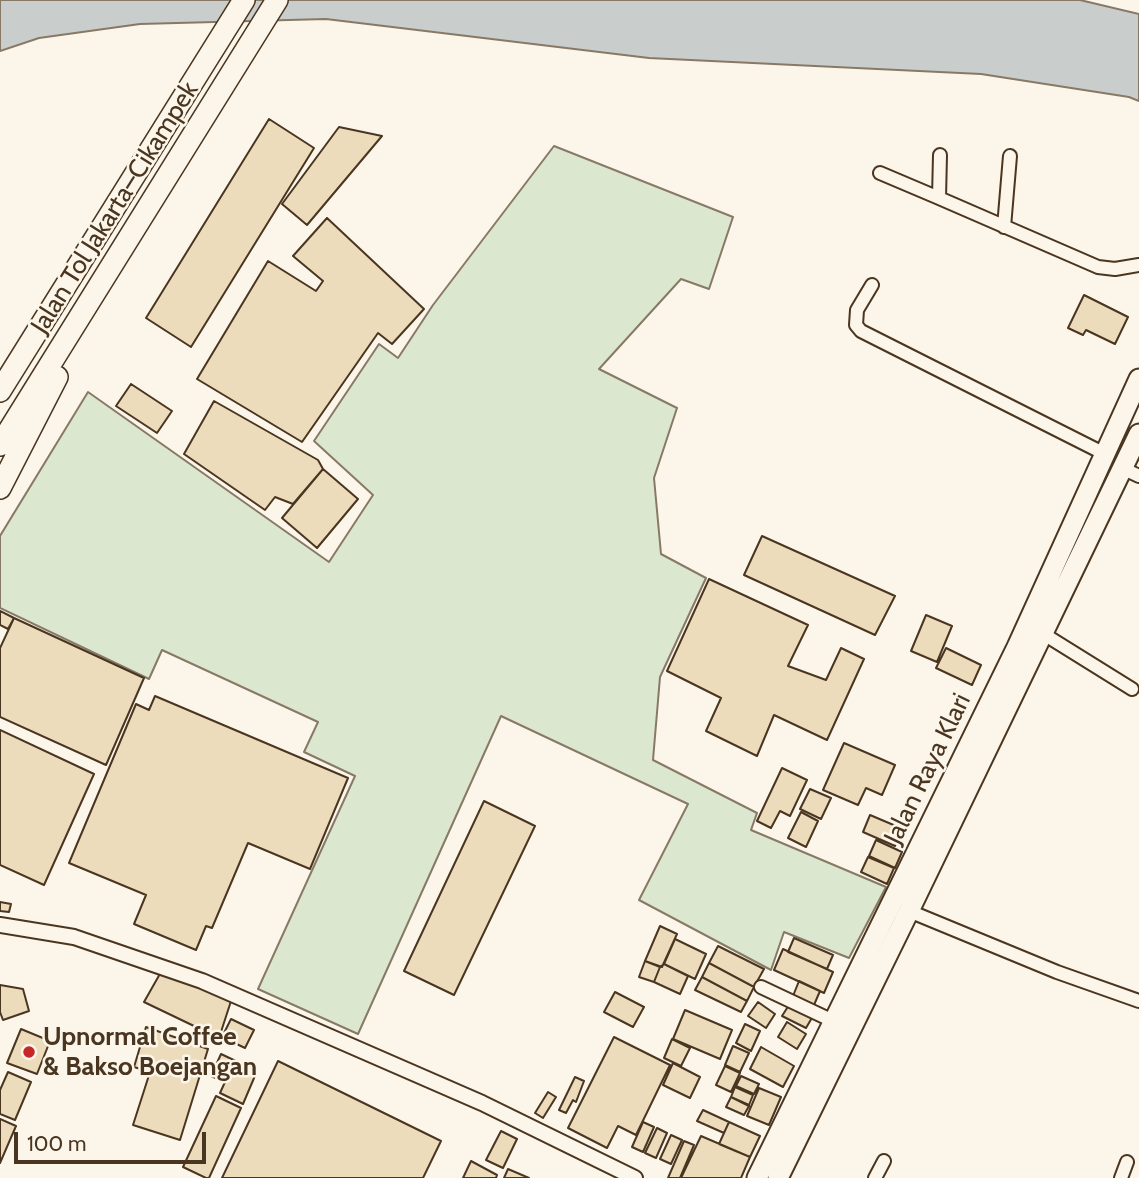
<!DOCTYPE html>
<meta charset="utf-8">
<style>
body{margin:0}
#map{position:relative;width:1139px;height:1178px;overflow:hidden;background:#fbf6e9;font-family:Cabin,sans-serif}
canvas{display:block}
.scale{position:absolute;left:14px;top:1132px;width:192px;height:32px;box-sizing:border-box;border:4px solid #4a3520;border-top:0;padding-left:9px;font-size:21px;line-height:24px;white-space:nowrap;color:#4a3520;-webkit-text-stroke:5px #fbf6e9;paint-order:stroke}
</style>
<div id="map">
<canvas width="1139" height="1178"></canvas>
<div class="scale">100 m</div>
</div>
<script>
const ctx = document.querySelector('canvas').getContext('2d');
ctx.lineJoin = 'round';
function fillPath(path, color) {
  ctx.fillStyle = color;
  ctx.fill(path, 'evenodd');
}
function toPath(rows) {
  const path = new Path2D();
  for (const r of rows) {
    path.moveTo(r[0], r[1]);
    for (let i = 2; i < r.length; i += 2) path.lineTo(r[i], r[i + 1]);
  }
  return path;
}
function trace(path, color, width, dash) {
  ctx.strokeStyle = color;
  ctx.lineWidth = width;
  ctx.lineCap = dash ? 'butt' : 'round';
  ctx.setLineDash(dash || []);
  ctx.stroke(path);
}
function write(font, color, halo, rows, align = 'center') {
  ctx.font = font + ' Cabin,sans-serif';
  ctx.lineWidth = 5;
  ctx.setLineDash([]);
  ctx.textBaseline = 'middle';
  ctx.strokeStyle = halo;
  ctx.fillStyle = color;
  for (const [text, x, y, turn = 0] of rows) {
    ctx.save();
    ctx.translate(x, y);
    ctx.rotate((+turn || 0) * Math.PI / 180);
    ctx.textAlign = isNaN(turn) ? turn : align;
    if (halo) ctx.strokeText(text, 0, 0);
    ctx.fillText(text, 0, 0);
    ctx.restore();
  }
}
const green = toPath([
 [554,146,733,217,709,289,681,279,599,369,677,408,654,478,661,554,706,578,660,677,653,760,757,813,751,830,886,887,849,958,784,932,771,970,639,900,688,804,501,716,358,1034,258,989,355,776,304,752,318,722,162,650,149,679,0,608,0,536,88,392,329,562,373,495,314,441,379,344,398,358,433,305,554,146]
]);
const water = toPath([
 [0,0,1080,0,1139,14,1139,101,1129,97,981,74,649,58,326,19,140,24,39,38,0,51,0,0]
]);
const building = toPath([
 [269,119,314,148,191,347,146,318,269,119],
 [339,127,382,136,307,225,282,204,339,127],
 [327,218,424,309,392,344,378,333,302,442,197,379,268,261,316,291,323,281,293,256,327,218],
 [1084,295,1128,317,1115,344,1086,330,1083,335,1068,328,1084,295],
 [131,384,172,411,157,433,116,406,131,384],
 [214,401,318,460,323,469,293,504,275,497,265,510,184,454,214,401],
 [323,469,358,499,317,548,282,518,323,469],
 [762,536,895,596,875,635,744,575,762,536],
 [709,579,808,625,788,666,826,680,841,648,864,659,827,740,774,715,757,756,706,731,721,698,667,671,709,579],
 [0,611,14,618,8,629,0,625,0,611],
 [926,615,952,626,937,662,911,651,926,615],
 [14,618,144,678,106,765,0,717,0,648,14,618],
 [946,648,981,665,972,685,936,668,946,648],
 [155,696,348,778,310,869,248,843,212,928,206,926,196,950,134,924,146,895,69,863,136,704,149,710,155,696],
 [0,730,94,774,44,885,0,865,0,730],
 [844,743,895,765,882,795,866,788,858,805,823,790,844,743],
 [782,768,807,780,790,816,780,811,771,828,757,821,782,768],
 [810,789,831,798,821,819,800,809,810,789],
 [484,801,535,826,454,995,404,971,484,801],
 [801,812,818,821,806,847,788,838,801,812],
 [870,815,903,829,895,846,863,832,870,815],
 [876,840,902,852,895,868,869,856,876,840],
 [868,857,894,868,887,884,861,872,868,857],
 [0,902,11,904,9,912,0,911,0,902],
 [660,926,677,934,662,967,645,961,660,926],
 [794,938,833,955,827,969,788,952,794,938],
 [675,939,706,954,695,979,664,964,675,939],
 [718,946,764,969,754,987,709,963,718,946],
 [783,949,833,972,824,993,774,970,783,949],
 [645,961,660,967,654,982,639,977,645,961],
 [709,963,754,987,747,1001,702,977,709,963],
 [664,964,688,976,680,994,654,982,660,967,664,964],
 [161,972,232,998,219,1038,144,1002,161,972],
 [702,977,747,1001,741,1012,695,990,702,977],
 [799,981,820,991,814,1005,793,996,799,981],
 [0,985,23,989,29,1011,3,1020,0,1012,0,985],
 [615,992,644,1007,633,1027,604,1012,615,992],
 [758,1002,775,1014,766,1028,748,1016,758,1002],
 [789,1005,813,1016,806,1028,782,1016,789,1005],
 [685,1010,732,1030,720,1059,673,1039,685,1010],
 [231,1019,254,1030,245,1048,222,1037,231,1019],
 [787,1022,806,1034,797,1049,778,1037,787,1022],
 [745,1024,760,1031,751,1051,736,1043,745,1024],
 [146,1027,208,1049,180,1140,133,1125,150,1072,134,1067,146,1027],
 [21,1029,50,1041,37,1074,7,1063,21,1029],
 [614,1037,670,1065,636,1135,618,1126,607,1148,568,1128,614,1037],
 [672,1039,690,1048,681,1066,664,1058,672,1039],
 [733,1046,749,1053,740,1072,725,1065,733,1046],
 [761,1047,794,1066,783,1087,750,1069,761,1047],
 [221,1054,257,1071,243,1104,220,1093,225,1082,211,1076,221,1054],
 [278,1061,441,1141,423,1178,222,1178,278,1061],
 [673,1063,700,1077,690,1098,663,1085,673,1063],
 [725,1066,740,1073,731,1092,716,1085,725,1066],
 [8,1072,31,1082,15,1120,0,1114,0,1090,8,1072],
 [741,1076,759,1084,754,1094,736,1086,741,1076],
 [575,1077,584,1081,576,1102,573,1100,566,1113,559,1110,575,1077],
 [735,1087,753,1095,749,1105,731,1097,735,1087],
 [759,1088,781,1097,769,1125,747,1116,759,1088],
 [548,1092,556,1097,543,1118,535,1113,548,1092],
 [216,1096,241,1108,209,1178,206,1178,183,1167,216,1096],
 [731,1097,749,1106,744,1115,726,1107,731,1097],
 [703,1110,729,1122,724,1133,697,1121,703,1110],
 [0,1119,16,1126,0,1163,0,1119],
 [643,1122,654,1127,643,1152,632,1147,643,1122],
 [729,1122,760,1136,750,1157,719,1144,729,1122],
 [657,1128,667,1133,656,1158,645,1153,657,1128],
 [501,1131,517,1139,503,1168,486,1160,501,1131],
 [671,1135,682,1140,671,1164,660,1159,671,1135],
 [701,1136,750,1157,741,1178,681,1178,701,1136],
 [684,1141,694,1145,680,1178,668,1178,684,1141],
 [471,1161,497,1175,496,1178,463,1178,471,1161],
 [508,1169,529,1178,504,1178,508,1169]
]);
const minor = toPath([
 [940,155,939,198,1098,267,1115,269,1139,265],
 [880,173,939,198],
 [1004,227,1010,156],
 [872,285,857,310,856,325,861,331,1105,454],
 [1122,468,1139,476],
 [1042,633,1132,689],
 [909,911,1057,972,1139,1001],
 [761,987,833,1021],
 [875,1178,884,1161],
 [1121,1178,1127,1162]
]);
const tertiary = toPath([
 [0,925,74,937,202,981,482,1103,635,1178]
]);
const trunk = toPath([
 [757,1178,1017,647,1139,379],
 [778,1178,909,911,1139,434]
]);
const motorway = toPath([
 [0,391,244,0],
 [0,445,277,0],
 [0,488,57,377]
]);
const markers = [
 [29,1052,7,"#c62828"]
];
const streetNames = [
 ["Jalan Tol Jakarta–Cikampek",115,208,-58],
 ["Jalan Raya Klari",928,769,-64]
];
const poiNames = [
 ["Upnormal Coffee",43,1037],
 ["& Bakso Boejangan",43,1067]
];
fillPath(green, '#dce7d0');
trace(green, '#887966', 2);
fillPath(water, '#c9cecd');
trace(water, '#887966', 2);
fillPath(building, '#ecdcbc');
trace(building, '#4a3520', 2);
trace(minor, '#4a3520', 16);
trace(tertiary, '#4a3520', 18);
trace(trunk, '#4a3520', 23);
trace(motorway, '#4a3520', 24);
trace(minor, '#fbf6e9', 12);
trace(tertiary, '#fbf6e9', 14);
trace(trunk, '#fbf6e9', 19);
trace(motorway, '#fbf6e9', 21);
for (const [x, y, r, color] of markers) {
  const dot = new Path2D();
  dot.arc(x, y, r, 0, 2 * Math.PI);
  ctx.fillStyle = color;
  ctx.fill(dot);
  trace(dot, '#fbf6e9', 2.5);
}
write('26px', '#4a3520', '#fbf6e9', streetNames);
write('bold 26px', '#4a3520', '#fbf6e9', poiNames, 'left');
</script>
